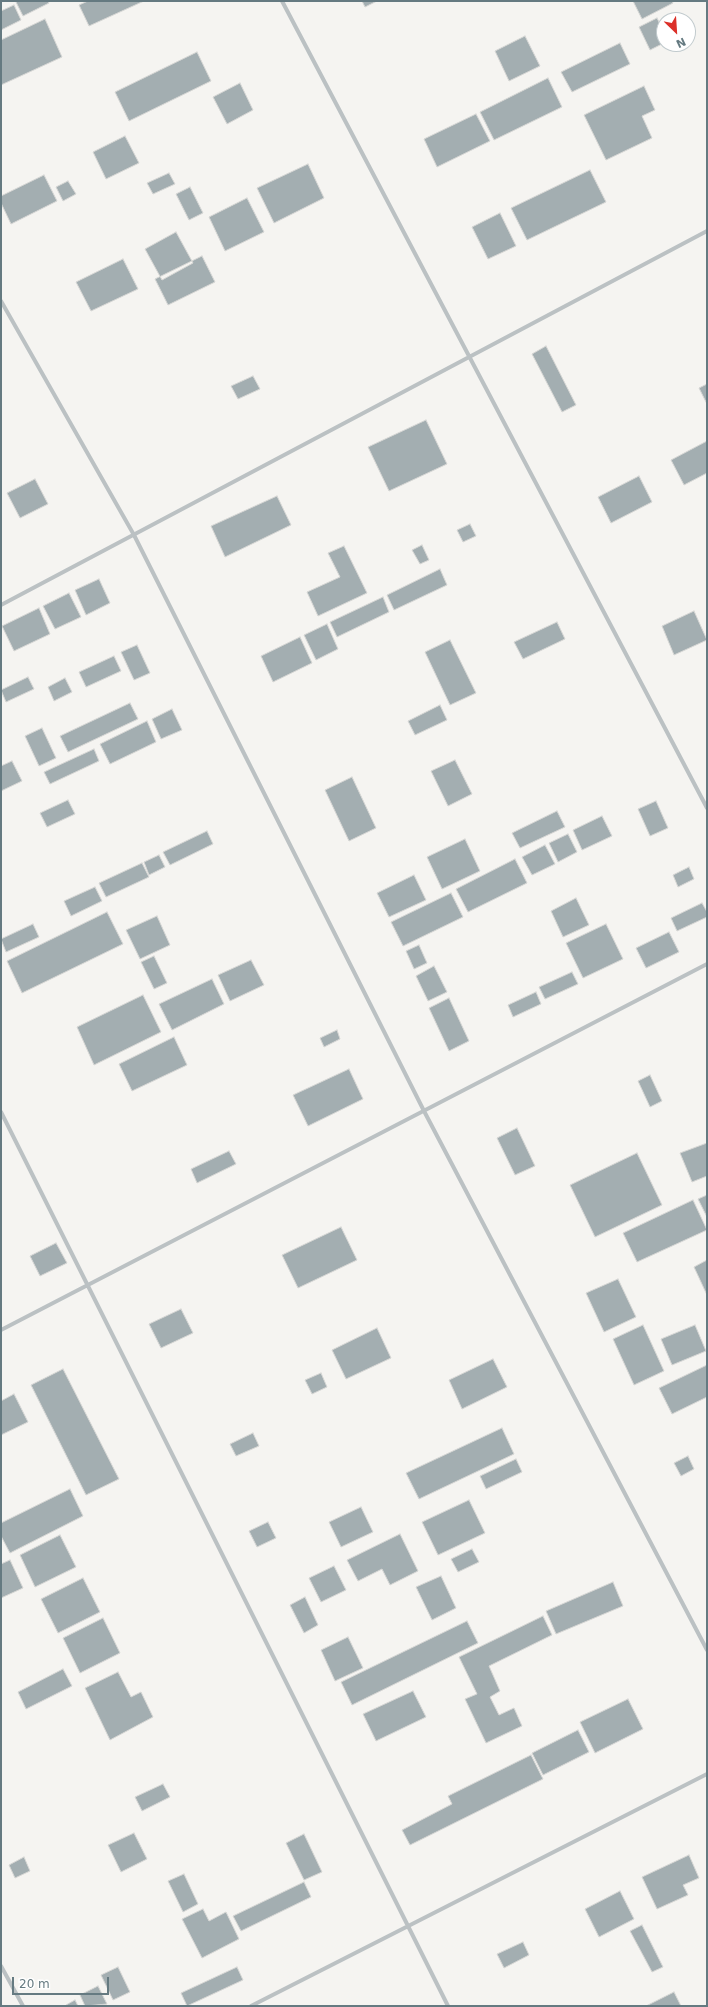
<!DOCTYPE html>
<style>
body{margin:0}
#map{position:relative;width:708px;height:2007px;overflow:hidden;background:#f5f4f1;font-family:"DejaVu Sans",sans-serif}
canvas{display:block}
.frame{position:absolute;inset:0;border:2px solid #657a81;pointer-events:none}
.north{position:absolute;left:656px;top:12px;width:40px;height:40px;box-sizing:border-box;background:#fff;border:1px solid #c1cacd;border-radius:50%;rotate:155deg;font-size:11px;font-weight:700;line-height:16px;text-align:center;color:#657a81}
.north::after{content:'';display:block;margin:auto;width:14px;height:18px;background:#dc312a;clip-path:polygon(50% 0,100% 100%,50% 72%,0 100%)}
.scale{position:absolute;left:12px;top:1977px;width:97px;height:18px;box-sizing:border-box;border:2px solid #657a81;border-top:0;padding-left:5px;font-size:12px;line-height:14px;white-space:nowrap;color:#657a81;-webkit-text-stroke:3px #fff;paint-order:stroke}
</style>
<div id="map">
<canvas width="708" height="2007"></canvas>
<div class="frame"></div>
<div class="north">N</div>
<div class="scale">20 m</div>
</div>
<script>
const ctx = document.querySelector('canvas').getContext('2d');
ctx.lineJoin = 'round';
function fillPath(path, color) {
  ctx.fillStyle = color;
  ctx.fill(path, 'evenodd');
}
function toPath(rows) {
  const path = new Path2D();
  for (const r of rows) {
    path.moveTo(r[0], r[1]);
    for (let i = 2; i < r.length; i += 2) path.lineTo(r[i], r[i + 1]);
  }
  return path;
}
function trace(path, color, width, dash) {
  ctx.strokeStyle = color;
  ctx.lineWidth = width;
  ctx.lineCap = dash ? 'butt' : 'round';
  ctx.setLineDash(dash || []);
  ctx.stroke(path);
}
const building = toPath([
 [18,1,48,1,49,3,23,16,16,2,18,1],
 [88,1,144,1,89,26,79,5,88,1],
 [362,1,377,1,365,7,362,1],
 [633,1,672,1,673,3,642,19,633,1],
 [14,5,21,20,1,30,1,11,14,5],
 [657,18,664,32,664,43,650,50,639,27,657,18],
 [45,19,62,57,1,85,1,40,45,19],
 [525,36,540,66,509,81,495,51,525,36],
 [620,43,630,64,572,92,561,72,620,43],
 [197,52,211,81,129,121,115,92,197,52],
 [548,78,562,107,494,140,480,112,548,78],
 [240,83,253,110,227,124,213,97,240,83],
 [644,86,655,110,642,116,652,138,606,160,584,115,644,86],
 [476,114,490,141,437,167,424,139,476,114],
 [125,136,139,163,106,179,93,152,125,136],
 [308,164,324,198,274,223,257,188,308,164],
 [590,170,606,202,527,240,511,208,590,170],
 [169,173,175,184,153,194,147,183,169,173],
 [44,175,57,201,11,224,1,203,1,196,44,175],
 [68,181,76,194,63,201,56,187,68,181],
 [190,187,203,213,189,220,176,194,190,187],
 [247,198,264,232,225,251,209,217,247,198],
 [500,213,516,246,488,259,472,227,500,213],
 [176,232,193,263,162,280,145,249,176,232],
 [202,256,215,282,168,305,155,279,202,256],
 [123,259,138,289,91,311,76,282,123,259],
 [546,346,576,405,562,412,532,354,546,346],
 [253,376,260,389,238,399,231,386,253,376],
 [707,384,707,404,699,388,707,384],
 [426,420,447,464,389,491,368,447,426,420],
 [707,441,707,473,684,485,671,460,707,441],
 [639,476,652,502,611,523,598,497,639,476],
 [35,479,48,504,20,518,7,493,35,479],
 [277,496,291,525,225,557,211,526,277,496],
 [470,524,476,536,463,542,457,530,470,524],
 [422,545,429,560,420,564,412,550,422,545],
 [344,546,367,593,318,616,307,592,340,577,328,553,344,546],
 [440,569,447,585,394,610,387,595,440,569],
 [99,579,110,603,86,615,75,590,99,579],
 [69,593,81,617,55,629,43,606,69,593],
 [383,597,389,612,337,637,330,622,383,597],
 [39,608,50,634,14,651,2,626,39,608],
 [694,611,707,640,674,655,662,626,694,611],
 [557,622,565,639,523,659,514,642,557,622],
 [327,624,338,649,316,660,304,635,327,624],
 [300,637,312,663,273,682,261,656,300,637],
 [450,640,476,693,450,705,425,652,450,640],
 [137,645,150,673,134,680,121,652,137,645],
 [114,656,121,671,86,687,79,672,114,656],
 [28,677,34,689,6,702,1,690,28,677],
 [65,678,72,692,54,701,48,687,65,678],
 [130,703,138,719,68,752,60,736,130,703],
 [440,705,447,720,415,735,408,721,440,705],
 [172,709,182,730,161,739,152,719,172,709],
 [147,721,156,742,110,764,100,744,147,721],
 [42,728,56,758,39,766,25,736,42,728],
 [94,749,99,761,50,784,44,772,94,749],
 [455,760,472,794,448,806,431,771,455,760],
 [12,761,22,781,1,791,1,766,12,761],
 [352,777,376,828,349,841,325,790,352,777],
 [68,800,75,814,47,827,40,813,68,800],
 [656,801,668,828,650,836,638,809,656,801],
 [557,811,565,827,520,848,512,833,557,811],
 [602,816,612,836,582,850,573,830,602,816],
 [207,831,213,844,170,865,163,852,207,831],
 [568,834,577,852,558,862,549,843,568,834],
 [465,839,480,871,442,889,427,857,465,839],
 [545,845,555,864,532,875,522,857,545,845],
 [159,855,165,867,149,875,144,862,159,855],
 [515,859,527,883,468,912,456,889,515,859],
 [142,863,149,877,106,897,99,883,142,863],
 [689,867,694,879,678,887,673,875,689,867],
 [414,875,426,900,389,917,377,893,414,875],
 [95,887,102,901,71,916,64,901,95,887],
 [451,893,463,917,403,946,391,922,451,893],
 [576,898,589,925,563,937,551,911,576,898],
 [702,903,707,912,707,917,677,931,671,918,702,903],
 [107,912,123,944,22,993,7,961,107,912],
 [157,916,170,945,140,959,126,930,157,916],
 [33,924,39,937,6,952,1,939,33,924],
 [606,924,623,959,583,978,566,943,606,924],
 [669,932,679,952,646,968,636,948,669,932],
 [419,945,427,963,414,969,406,951,419,945],
 [154,956,167,983,154,989,141,962,154,956],
 [251,960,264,985,230,1001,218,975,251,960],
 [434,966,447,992,428,1001,416,976,434,966],
 [572,972,578,984,545,999,539,987,572,972],
 [212,979,224,1004,172,1030,159,1004,212,979],
 [536,992,541,1004,513,1017,508,1005,536,992],
 [143,995,161,1032,94,1065,77,1027,143,995],
 [449,998,469,1041,449,1051,429,1008,449,998],
 [337,1030,340,1039,324,1047,320,1038,337,1030],
 [174,1037,187,1065,132,1091,119,1064,174,1037],
 [349,1069,363,1099,308,1126,293,1095,349,1069],
 [650,1075,662,1101,650,1107,638,1081,650,1075],
 [517,1128,535,1166,515,1175,497,1138,517,1128],
 [707,1143,707,1176,692,1182,680,1153,707,1143],
 [229,1151,236,1164,197,1183,191,1169,229,1151],
 [637,1153,662,1205,595,1237,570,1185,637,1153],
 [707,1195,707,1217,698,1199,707,1195],
 [693,1200,707,1230,637,1262,623,1233,693,1200],
 [341,1227,357,1260,298,1288,282,1255,341,1227],
 [56,1243,67,1263,40,1276,30,1256,56,1243],
 [707,1260,707,1295,694,1267,707,1260],
 [618,1279,636,1317,604,1332,586,1293,618,1279],
 [181,1309,193,1333,161,1348,149,1324,181,1309],
 [643,1325,664,1371,634,1385,613,1339,643,1325],
 [695,1325,706,1351,672,1365,661,1339,695,1325],
 [377,1328,391,1358,346,1379,332,1350,377,1328],
 [493,1359,507,1387,462,1409,449,1380,493,1359],
 [707,1365,707,1397,672,1414,659,1388,707,1365],
 [63,1369,119,1479,86,1495,31,1385,63,1369],
 [321,1373,327,1387,312,1394,305,1380,321,1373],
 [14,1394,28,1422,1,1435,1,1401,14,1394],
 [502,1428,514,1454,419,1499,406,1473,502,1428],
 [253,1433,259,1446,236,1456,230,1444,253,1433],
 [688,1456,694,1469,681,1476,674,1463,688,1456],
 [516,1459,522,1472,486,1489,480,1476,516,1459],
 [70,1489,83,1516,10,1553,1,1536,1,1523,70,1489],
 [469,1500,485,1533,438,1555,422,1522,469,1500],
 [361,1507,373,1532,341,1547,329,1522,361,1507],
 [268,1522,276,1538,257,1547,249,1531,268,1522],
 [400,1534,418,1571,390,1585,382,1569,358,1581,347,1560,400,1534],
 [60,1535,76,1567,35,1587,20,1555,60,1535],
 [472,1549,479,1562,458,1572,451,1559,472,1549],
 [10,1560,23,1588,1,1598,1,1564,10,1560],
 [334,1566,346,1590,321,1602,309,1578,334,1566],
 [441,1576,456,1608,432,1620,416,1587,441,1576],
 [83,1578,100,1612,58,1633,41,1599,83,1578],
 [613,1582,623,1606,556,1634,546,1611,613,1582],
 [305,1597,318,1625,304,1633,290,1605,305,1597],
 [543,1616,552,1635,489,1666,500,1691,490,1697,499,1715,514,1708,522,1726,486,1743,465,1699,477,1694,459,1657,543,1616],
 [103,1618,120,1653,80,1673,63,1638,103,1618],
 [467,1621,478,1643,352,1705,341,1682,467,1621],
 [348,1637,363,1668,335,1681,321,1650,348,1637],
 [63,1669,72,1686,26,1709,18,1692,63,1669],
 [118,1672,131,1697,141,1692,153,1717,110,1740,85,1688,118,1672],
 [413,1691,426,1717,376,1741,363,1714,413,1691],
 [628,1699,643,1729,595,1753,580,1722,628,1699],
 [578,1730,589,1752,543,1775,532,1753,578,1730],
 [531,1755,543,1779,410,1845,402,1830,452,1804,448,1796,531,1755],
 [163,1784,170,1797,142,1811,135,1797,163,1784],
 [134,1833,147,1859,121,1872,108,1845,134,1833],
 [304,1834,322,1872,304,1880,286,1843,304,1834],
 [689,1855,699,1878,683,1885,688,1895,657,1909,642,1877,689,1855],
 [24,1857,30,1871,15,1878,9,1865,24,1857],
 [184,1874,198,1904,183,1912,168,1881,184,1874],
 [304,1882,311,1897,241,1931,233,1916,304,1882],
 [620,1891,634,1919,599,1937,585,1909,620,1891],
 [203,1909,209,1921,226,1912,239,1939,202,1958,182,1919,203,1909],
 [642,1925,663,1967,652,1972,630,1931,642,1925],
 [523,1942,529,1955,504,1968,497,1954,523,1942],
 [118,1967,130,1992,113,2000,101,1975,118,1967],
 [237,1967,243,1980,187,2006,181,1993,237,1967],
 [98,1986,107,2004,85,2006,80,1995,98,1986],
 [674,1992,681,2006,646,2006,674,1992],
 [75,2000,78,2006,66,2006,66,2005,75,2000]
]);
const street = toPath([
 [282,1,707,808],
 [1,301,134,535,424,1111,707,1650],
 [1,605,707,231],
 [1,1112,448,2006],
 [1,1330,707,964],
 [1,1966,23,2006],
 [251,2006,707,1774]
]);
fillPath(building, '#a3aeb1');
trace(building, '#d6d6d4', 1);
trace(street, '#bbc1c3', 4);
</script>
